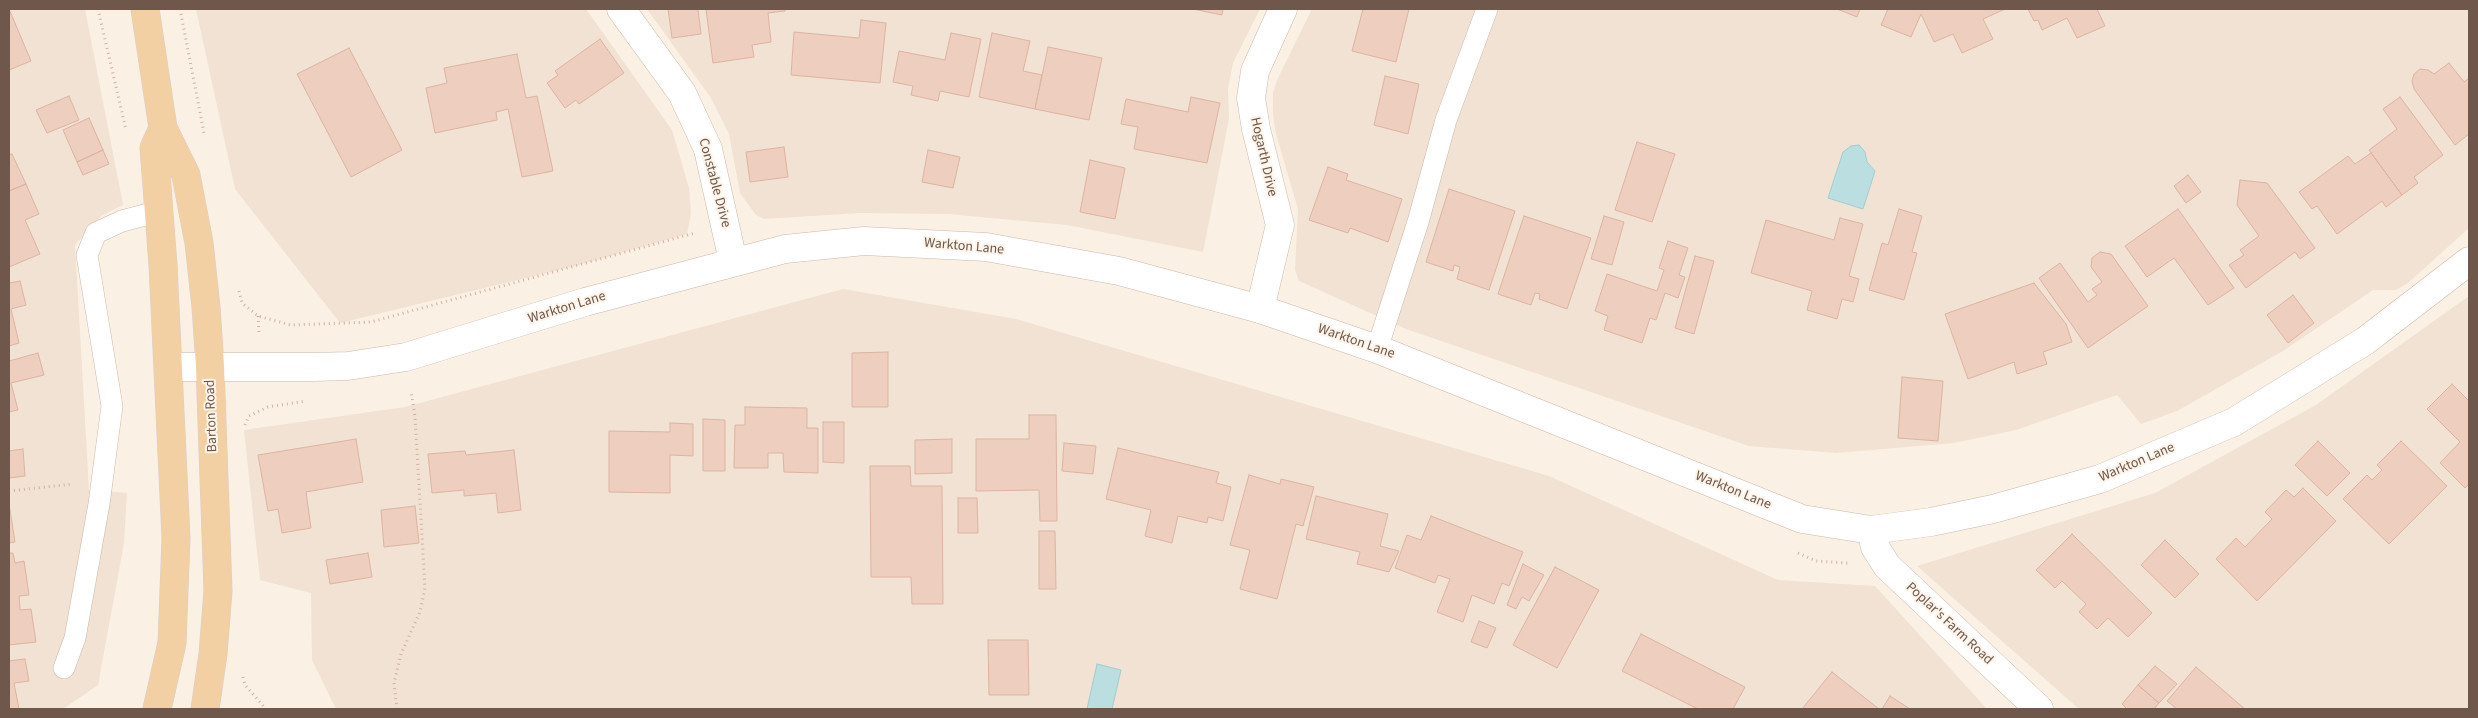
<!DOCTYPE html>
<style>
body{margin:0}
#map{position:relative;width:2478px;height:718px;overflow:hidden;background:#faf0e4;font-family:"Source Sans 3",sans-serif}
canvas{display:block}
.frame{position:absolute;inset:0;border:10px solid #70574c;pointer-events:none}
</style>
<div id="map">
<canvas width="2478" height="718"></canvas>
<div class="frame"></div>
</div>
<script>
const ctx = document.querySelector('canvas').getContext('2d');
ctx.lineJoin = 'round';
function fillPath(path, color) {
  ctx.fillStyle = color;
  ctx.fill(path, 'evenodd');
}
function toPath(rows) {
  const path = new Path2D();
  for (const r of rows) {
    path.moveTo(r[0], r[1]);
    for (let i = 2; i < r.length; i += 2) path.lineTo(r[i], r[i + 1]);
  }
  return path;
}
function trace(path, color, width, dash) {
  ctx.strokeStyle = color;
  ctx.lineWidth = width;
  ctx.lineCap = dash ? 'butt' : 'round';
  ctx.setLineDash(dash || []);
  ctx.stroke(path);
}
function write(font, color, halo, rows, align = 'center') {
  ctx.font = font + ' "Source Sans 3",sans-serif';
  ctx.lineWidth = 4;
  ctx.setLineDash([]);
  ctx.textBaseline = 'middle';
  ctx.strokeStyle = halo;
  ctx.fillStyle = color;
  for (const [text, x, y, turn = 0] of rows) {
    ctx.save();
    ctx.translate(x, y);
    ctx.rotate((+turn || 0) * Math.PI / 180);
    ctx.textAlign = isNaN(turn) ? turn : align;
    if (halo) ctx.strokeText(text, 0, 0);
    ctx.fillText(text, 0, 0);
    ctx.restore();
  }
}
const residential = toPath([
 [9,9,85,9,123,205,101,216,75,245,89,490,127,493,124,543,98,685,63,709,9,709],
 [196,9,586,9,672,130,689,188,691,213,687,234,575,266,340,323,235,189],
 [647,9,1260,9,1233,63,1228,88,1229,119,1203,252,1067,225,948,214,859,213,764,219,756,215,740,193,729,134,711,98],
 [1312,9,2469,9,2469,228,2408,283,2396,290,2373,290,2283,351,2177,411,2141,424,2117,395,2016,430,1954,443,1836,453,1749,446,1406,329,1299,281,1295,270,1298,209,1276,134,1273,114,1273,92,1278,78],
 [843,289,1016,319,1549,476,1778,580,1875,586,1987,709,336,709,312,660,311,593,260,580,244,430,405,407],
 [2469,296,2469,709,2079,709,1917,566,2155,493,2316,405]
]);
const water = toPath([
 [1859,145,1865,152,1867,162,1875,171,1863,209,1828,198,1843,152,1851,146,1859,145],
 [1097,664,1121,670,1112,709,1087,709,1097,664]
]);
const building = toPath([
 [9,9,31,61,9,70,9,9],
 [668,9,698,9,701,34,672,38,668,9],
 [706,9,785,9,785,11,768,13,771,42,752,45,754,57,713,63,706,9],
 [1193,9,1223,9,1222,15,1193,9],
 [1363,9,1409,9,1396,62,1352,51,1363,9],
 [1837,9,1860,9,1857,17,1837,9],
 [1888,9,2005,9,1983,19,1993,39,1962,53,1953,34,1934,42,1921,14,1911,37,1881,25,1888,9],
 [2028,9,2097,9,2105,26,2077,38,2067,18,2042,30,2038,20,2034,21,2028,9],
 [861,20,886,23,880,83,791,75,794,32,859,38,861,20],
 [951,33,981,39,969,97,940,91,938,101,911,95,913,86,893,82,899,51,945,60,951,33],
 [992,33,1030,41,1023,71,1042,75,1035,109,979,97,992,33],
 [600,39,624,73,579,104,576,100,565,108,547,83,558,75,555,71,600,39],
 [1048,47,1102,58,1089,120,1035,109,1048,47],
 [349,48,402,150,351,177,297,74,349,48],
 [517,54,526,98,537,96,553,171,522,177,508,109,496,112,497,120,435,133,426,88,447,83,444,68,517,54],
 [2449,63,2464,82,2469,78,2469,134,2455,145,2414,89,2412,81,2414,74,2420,69,2428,70,2434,74,2449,63],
 [1385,76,1419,84,1408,134,1374,125,1385,76],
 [69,96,79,120,47,133,36,110,69,96],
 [1191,97,1220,103,1207,163,1134,149,1138,127,1121,124,1126,99,1188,112,1191,97],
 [2400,97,2443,155,2414,177,2418,183,2402,195,2369,150,2397,129,2383,109,2400,97],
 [89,118,103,150,77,162,63,130,89,118],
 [1637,142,1675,154,1652,222,1615,210,1637,142],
 [784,147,788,177,750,182,746,152,784,147],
 [103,150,109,164,83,175,77,162,103,150],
 [928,150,960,157,953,188,922,182,928,150],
 [2371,153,2402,195,2386,207,2382,201,2337,234,2317,206,2312,209,2299,192,2348,156,2355,164,2371,153],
 [12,154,26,184,9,191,9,155,12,154],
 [1090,160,1125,168,1115,219,1080,212,1090,160],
 [1328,167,1348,174,1346,180,1402,199,1388,242,1350,228,1348,233,1309,220,1328,167],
 [2188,175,2201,192,2186,203,2174,186,2188,175],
 [2240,180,2267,183,2315,248,2300,259,2295,252,2246,288,2229,265,2244,255,2240,250,2259,236,2237,205,2240,180],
 [26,184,39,214,25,220,40,254,9,267,9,191,26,184],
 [1449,189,1515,211,1489,290,1457,279,1460,267,1454,265,1453,271,1426,262,1449,189],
 [1899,209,1922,216,1912,252,1917,253,1904,300,1869,290,1882,243,1888,245,1899,209],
 [2178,209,2234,288,2208,305,2174,258,2147,277,2125,246,2178,209],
 [1524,216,1591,238,1567,309,1539,299,1540,294,1535,293,1531,305,1498,294,1524,216],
 [1604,216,1624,222,1612,265,1591,259,1604,216],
 [1840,218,1863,224,1849,276,1859,279,1853,302,1842,299,1837,319,1807,310,1812,291,1751,273,1766,220,1834,240,1840,218],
 [1668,241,1688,248,1679,275,1685,277,1678,298,1665,293,1656,320,1650,318,1642,343,1604,330,1608,316,1595,311,1607,274,1657,291,1664,270,1659,268,1668,241],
 [2100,252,2111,254,2148,306,2088,348,2039,278,2060,263,2088,302,2097,295,2092,289,2102,282,2091,267,2092,258,2100,252],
 [1695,256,1714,261,1694,334,1675,328,1695,256],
 [20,281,26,305,11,309,19,343,9,346,9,283,20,281],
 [2034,283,2066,324,2072,342,2043,352,2047,364,2017,374,2014,362,1968,379,1945,314,2034,283],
 [2293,295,2314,323,2288,343,2267,315,2293,295],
 [888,352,888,407,852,407,852,353,888,352],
 [38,353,44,375,11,383,18,410,9,412,9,361,38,353],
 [1902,377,1943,381,1938,441,1898,438,1902,377],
 [2452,384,2469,401,2469,484,2465,488,2440,463,2460,442,2427,409,2452,384],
 [745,407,807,408,807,428,818,428,818,473,784,472,783,453,768,453,768,468,734,468,735,425,745,425,745,407],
 [1029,415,1056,415,1057,521,1040,521,1039,490,976,491,976,439,1029,439,1029,415],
 [703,419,725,420,725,471,703,471,703,419],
 [823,422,844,422,844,463,823,462,823,422],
 [670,423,693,424,693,456,670,455,670,493,609,492,609,431,670,432,670,423],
 [356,439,363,482,306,492,311,528,282,533,278,509,268,511,258,455,356,439],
 [952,439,952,473,915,474,915,440,952,439],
 [2318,441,2350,473,2327,496,2295,465,2318,441],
 [2401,441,2447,486,2389,544,2343,499,2367,475,2372,480,2382,470,2377,465,2401,441],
 [1064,443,1096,446,1093,474,1062,471,1064,443],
 [1118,448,1219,472,1216,483,1231,487,1223,521,1208,517,1207,523,1178,516,1172,543,1145,536,1151,510,1106,499,1118,448],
 [23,449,25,476,9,478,9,451,23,449],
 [514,450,521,510,498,513,496,493,464,496,464,490,432,493,428,454,465,451,466,455,514,450],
 [870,466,910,466,911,486,942,486,943,604,912,604,911,577,871,577,870,466],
 [1249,475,1280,484,1281,479,1314,487,1303,526,1296,524,1277,599,1240,589,1250,550,1230,545,1249,475],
 [2303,488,2336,521,2257,601,2216,559,2236,538,2245,547,2272,519,2265,512,2286,490,2294,497,2303,488],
 [1316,496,1388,514,1380,546,1399,551,1389,572,1357,564,1360,552,1306,539,1316,496],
 [958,498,977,498,978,533,958,533,958,498],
 [9,504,15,542,9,543,9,504],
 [415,506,419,543,384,547,381,510,415,506],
 [1431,516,1523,552,1509,586,1502,583,1494,604,1472,595,1463,622,1437,612,1450,579,1438,575,1435,583,1395,568,1407,535,1421,540,1431,516],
 [1039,531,1055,531,1056,589,1039,589,1039,531],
 [2072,534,2152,613,2128,637,2108,618,2097,629,2079,612,2086,604,2062,581,2055,588,2036,570,2072,534],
 [2165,540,2199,574,2175,598,2141,565,2165,540],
 [9,553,13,553,15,563,24,561,29,595,19,596,20,610,31,609,36,642,9,645,9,553],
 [368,553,372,577,330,584,326,560,368,553],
 [1523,564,1544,575,1529,601,1522,597,1516,609,1507,605,1523,564],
 [1555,567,1599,590,1557,668,1513,645,1555,567],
 [1479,621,1496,628,1487,648,1471,642,1479,621],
 [1641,634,1745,687,1733,709,1698,709,1622,671,1641,634],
 [988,640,1028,640,1029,695,989,695,988,640],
 [25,659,29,681,14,683,19,709,9,709,9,661,25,659],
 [2155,666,2177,684,2159,703,2138,685,2155,666],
 [2196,667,2245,709,2177,709,2167,701,2196,667],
 [1832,672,1879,709,1802,709,1832,672],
 [2138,685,2159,703,2154,709,2127,709,2122,704,2138,685],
 [1890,696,1910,709,1882,709,1890,696]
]);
const path = toPath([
 [98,9,126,130],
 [180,9,204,133],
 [239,291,242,303,258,316,291,325,371,322,695,233],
 [258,316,259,334],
 [245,425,249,416,268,407,306,401],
 [9,491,73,484],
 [1798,553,1816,561,1848,563],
 [243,677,245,685,266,709],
 [397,709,394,683,401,654,420,612,425,588,415,416,411,391]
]);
const service = toPath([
 [1377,349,1418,222,1446,120,1487,9],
 [64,668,75,638,99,504,112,406,87,255,96,233,122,221,160,211]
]);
const minor = toPath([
 [621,9,682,93,708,149,733,261],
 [1260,309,1280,225,1256,129,1251,98,1255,71,1283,9],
 [1871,530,1875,547,1887,566,2039,709]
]);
const tertiary = toPath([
 [169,367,313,367,348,366,406,357,585,302,785,249,864,241,986,247,1119,271,1260,309,1377,349,1802,519,1871,530,1931,522,1993,509,2100,479,2234,422,2365,341,2469,261]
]);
const primary = toPath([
 [145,9,163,128,186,175,199,243,206,307,210,366,218,591,213,654,205,709],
 [157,709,172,643,176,538,163,265,154,148,163,128]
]);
const streetNames = [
 ["Hogarth Drive",1263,157,77],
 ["Constable Drive",714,183,75],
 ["Warkton Lane",964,247,5],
 ["Warkton Lane",567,308,-17],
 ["Warkton Lane",1356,342,19],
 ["Barton Road",212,416,-92],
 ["Warkton Lane",2137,463,-23],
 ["Warkton Lane",1733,491,22],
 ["Poplar's Farm Road",1949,624,43]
];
fillPath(residential, '#f1e2d4');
fillPath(water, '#bbdee1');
trace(water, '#a2cdd2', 1);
fillPath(building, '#edcebf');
trace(building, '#deb4a1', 1);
trace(service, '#cab8ac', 22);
trace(minor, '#cab8ac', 29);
trace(tertiary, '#cab8ac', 29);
trace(primary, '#d7d0cd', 29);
trace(path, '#d1b2a2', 3, [1, 4]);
trace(service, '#fff', 21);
trace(minor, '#fff', 28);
trace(tertiary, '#fff', 28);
trace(primary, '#f3d0a3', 28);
write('14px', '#70574c', '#fdf5ea', streetNames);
</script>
